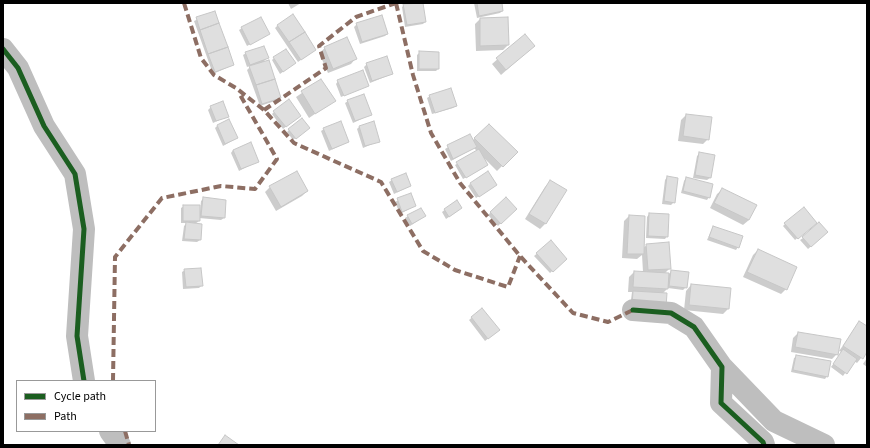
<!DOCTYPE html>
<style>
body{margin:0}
#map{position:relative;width:870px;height:448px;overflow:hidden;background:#fff;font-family:"Source Sans 3",sans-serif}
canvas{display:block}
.frame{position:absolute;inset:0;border:4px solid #000;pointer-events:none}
.legend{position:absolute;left:16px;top:380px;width:140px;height:52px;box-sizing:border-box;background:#fff;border:1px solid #999;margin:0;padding:5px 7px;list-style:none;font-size:12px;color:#000}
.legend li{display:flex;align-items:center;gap:8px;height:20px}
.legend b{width:20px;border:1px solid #999}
</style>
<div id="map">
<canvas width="870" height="448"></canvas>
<div class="frame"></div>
<ul class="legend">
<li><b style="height:5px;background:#1b5e20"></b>Cycle path</li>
<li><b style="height:5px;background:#8d6e63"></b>Path</li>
</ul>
</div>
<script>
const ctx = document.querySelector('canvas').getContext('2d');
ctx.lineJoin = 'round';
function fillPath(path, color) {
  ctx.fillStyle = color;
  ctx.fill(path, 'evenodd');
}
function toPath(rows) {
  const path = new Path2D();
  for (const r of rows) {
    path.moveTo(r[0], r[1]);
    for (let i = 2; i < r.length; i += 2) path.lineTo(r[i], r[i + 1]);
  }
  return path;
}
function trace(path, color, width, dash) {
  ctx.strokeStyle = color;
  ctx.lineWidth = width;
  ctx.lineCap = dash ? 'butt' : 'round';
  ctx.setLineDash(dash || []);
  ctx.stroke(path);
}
const shadow = toPath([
 [288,3,301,3,291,9],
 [413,3,422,3,425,22,423,24,405,27,402,7,404,5],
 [474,3,501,3,502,11,500,13,477,18],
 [214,12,233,65,213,74,194,21],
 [480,19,508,45,503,50,476,51,475,24],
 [357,24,387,34,385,36,360,44,354,27],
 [278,25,315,50,298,62,275,28],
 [242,28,269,34,247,46,239,30],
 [525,35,528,51,501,75,492,64],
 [325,48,356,58,351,64,328,73,319,53],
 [420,52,438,53,438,69,436,71,417,71,417,55],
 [246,53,267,58,262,63,280,98,278,100,260,106,247,70,252,65,247,67,243,55],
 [274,58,295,63,280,74,272,60],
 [367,64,392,74,370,83,364,67],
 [321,80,334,101,309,118,296,97],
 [338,81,368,85,341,97,336,84],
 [430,96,456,106,453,108,432,114,427,98],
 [348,101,370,115,353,123,345,103],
 [211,107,228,116,213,123,208,110],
 [274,112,297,118,283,129,272,114],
 [686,115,708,139,703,144,678,141,681,120],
 [489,125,516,152,497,171,484,158,487,165,485,167,463,179,455,165,477,151,474,148,451,161,445,149,469,135,472,141],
 [217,126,237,138,223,146,215,128],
 [359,127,379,141,363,148,357,129],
 [324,129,348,142,329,151,321,131],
 [289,130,306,130,293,140,287,132],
 [233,150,258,161,239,171,231,153],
 [700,153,714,156,710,178,707,180,693,178,697,156],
 [667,177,674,202,671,205,662,204,665,180],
 [686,178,709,197,707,200,681,193,684,181],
 [392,180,410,186,394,194,389,182],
 [550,182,565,191,545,224,540,229,525,219,545,187],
 [470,184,493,187,476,198,468,186],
 [270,187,307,191,302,196,276,211,265,192],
 [723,189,749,220,743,225,710,208,717,194],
 [410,194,415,206,400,214,395,202],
 [204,198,225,201,224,218,221,220,199,218,199,221,195,224,201,225,200,240,197,242,182,241,184,226,187,223,181,223,181,208,184,206,200,212,201,201],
 [505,199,515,209,498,226,488,215],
 [456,201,459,210,446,219,442,212],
 [649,214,667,236,665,239,646,238,647,217],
 [408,216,425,216,410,226,405,218],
 [629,216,643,248,647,245,670,268,664,274,669,274,671,271,686,287,683,290,668,288,663,293,630,307,632,292,628,292,629,277,634,272,643,272,642,255,637,259,622,258,624,221],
 [785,224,813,225,795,240,783,226],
 [713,227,738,247,736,250,707,240],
 [824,235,808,249,800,240,803,238],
 [551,242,566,259,550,273,534,256],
 [758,250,786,289,781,294,743,277,753,255],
 [185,270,202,285,199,288,183,289,182,272],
 [691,285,728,309,723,314,684,310,686,291],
 [482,309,499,330,485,341,469,320],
 [860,322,867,327,867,351,857,363,854,361,843,376,831,367,842,352,839,351],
 [798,333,837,354,832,359,791,352,793,338],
 [797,356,827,376,825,379,791,372,794,358],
 [867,358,867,367,863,364]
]);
const building = toPath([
 [423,3,426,22,407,25,403,4,423,3],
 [477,3,502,3,503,11,479,16,477,3],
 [215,11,219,23,200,30,196,17,215,11],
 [293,14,305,32,289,42,277,25,293,14],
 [382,15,388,34,362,42,356,23,382,15],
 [261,17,270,34,250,45,241,27,261,17],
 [508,17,509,45,480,46,480,18,508,17],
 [219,23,228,47,208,54,200,30,219,23],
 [305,32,316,50,301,60,289,42,305,32],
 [525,34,535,46,506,70,496,58,525,34],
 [347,37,357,59,333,69,324,47,347,37],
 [264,46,269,58,250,65,245,52,264,46],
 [228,47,234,65,215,72,208,54,228,47],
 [286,49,296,63,283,72,273,57,286,49],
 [419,51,439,52,439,69,419,69,419,51],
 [387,56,393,74,372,81,366,63,387,56],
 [269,60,275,79,256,85,249,66,269,60],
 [363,70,369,86,344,96,337,80,363,70],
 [275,79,281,98,262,104,256,85,275,79],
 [321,79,336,101,315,114,301,91,321,79],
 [451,88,457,106,435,113,429,95,451,88],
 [364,94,372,115,355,121,347,100,364,94],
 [289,99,301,116,286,127,273,111,289,99],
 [223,101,229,117,216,121,210,106,223,101],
 [686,114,712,117,709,140,683,136,686,114],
 [302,118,310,128,296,139,288,129,302,118],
 [229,119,238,138,225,144,217,125,229,119],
 [341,121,349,142,332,149,323,128,341,121],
 [374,121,380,142,365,146,359,126,374,121],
 [489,124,518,152,503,167,474,138,489,124],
 [470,134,477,147,453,159,447,145,470,134],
 [251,142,259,162,241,169,233,150,251,142],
 [479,149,488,165,466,178,456,162,479,149],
 [699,152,715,155,711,178,695,175,699,152],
 [297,171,308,191,281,207,269,186,297,171],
 [488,171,497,185,479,197,470,183,488,171],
 [406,173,411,186,397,192,391,179,406,173],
 [667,176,678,178,675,203,664,201,667,176],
 [686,177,713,184,710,198,683,191,686,177],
 [550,180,567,190,546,224,529,214,550,180],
 [722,188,757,205,749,220,714,203,722,188],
 [411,193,416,206,402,212,397,198,411,193],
 [203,197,226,200,225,218,201,216,203,197],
 [506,197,517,209,501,224,490,212,506,197],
 [457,200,462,208,449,217,444,209,457,200],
 [183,205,200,205,200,221,183,221,183,205],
 [804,207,817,223,798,239,784,223,804,207],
 [421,208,426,216,412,224,407,215,421,208],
 [649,213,669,214,668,237,648,236,649,213],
 [629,215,645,216,644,254,627,254,629,215],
 [186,222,202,224,201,240,184,239,186,222],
 [819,222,828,232,811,247,802,237,819,222],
 [713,226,743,236,739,248,709,237,713,226],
 [551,240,567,259,553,272,536,253,551,240],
 [669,242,671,269,648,270,646,244,669,242],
 [758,249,797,267,787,290,747,272,758,249],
 [201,268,203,286,186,287,184,269,201,268],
 [671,270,689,272,687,288,669,286,671,270],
 [634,271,669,273,668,289,633,287,634,271],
 [691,284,731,288,729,309,689,305,691,284],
 [633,291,667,293,666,307,632,305,633,291],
 [482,308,500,330,488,339,471,317,482,308],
 [859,321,867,326,867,352,863,359,843,346,859,321],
 [798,332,841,339,838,355,795,347,798,332],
 [843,349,857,359,847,374,833,364,843,349],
 [796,355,831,361,828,377,793,370,796,355],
 [225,435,239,445,218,445,225,435]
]);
const street = toPath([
 [3,49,18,68,44,126,75,174,84,229,77,336,84,381],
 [633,310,671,313,694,327,722,367,721,403,763,442,764,445],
 [722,367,774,421,824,445],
 [110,431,120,445]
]);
const quiet = toPath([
 [184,3,201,58,214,75,236,88,264,110,294,143,381,182,423,251,455,270,508,287,520,256],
 [396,3,413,75,431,133,460,183,520,256,573,313,608,322,633,310],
 [264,110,326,68,319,46,356,17,396,3],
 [113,381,115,257,162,198,221,186,255,189,277,159,239,93],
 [125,431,129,445]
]);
const cycleway = toPath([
 [3,49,18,68,44,126,75,174,84,229,77,336,84,381],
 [633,310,671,313,694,327,722,367,721,403,763,442,764,445]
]);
fillPath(shadow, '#0003');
fillPath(building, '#dfdfdf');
trace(building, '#c7c7c7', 1);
trace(street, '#bebebe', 22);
trace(quiet, '#8d6e63', 4, [8, 4]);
trace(cycleway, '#1b5e20', 5);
</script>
